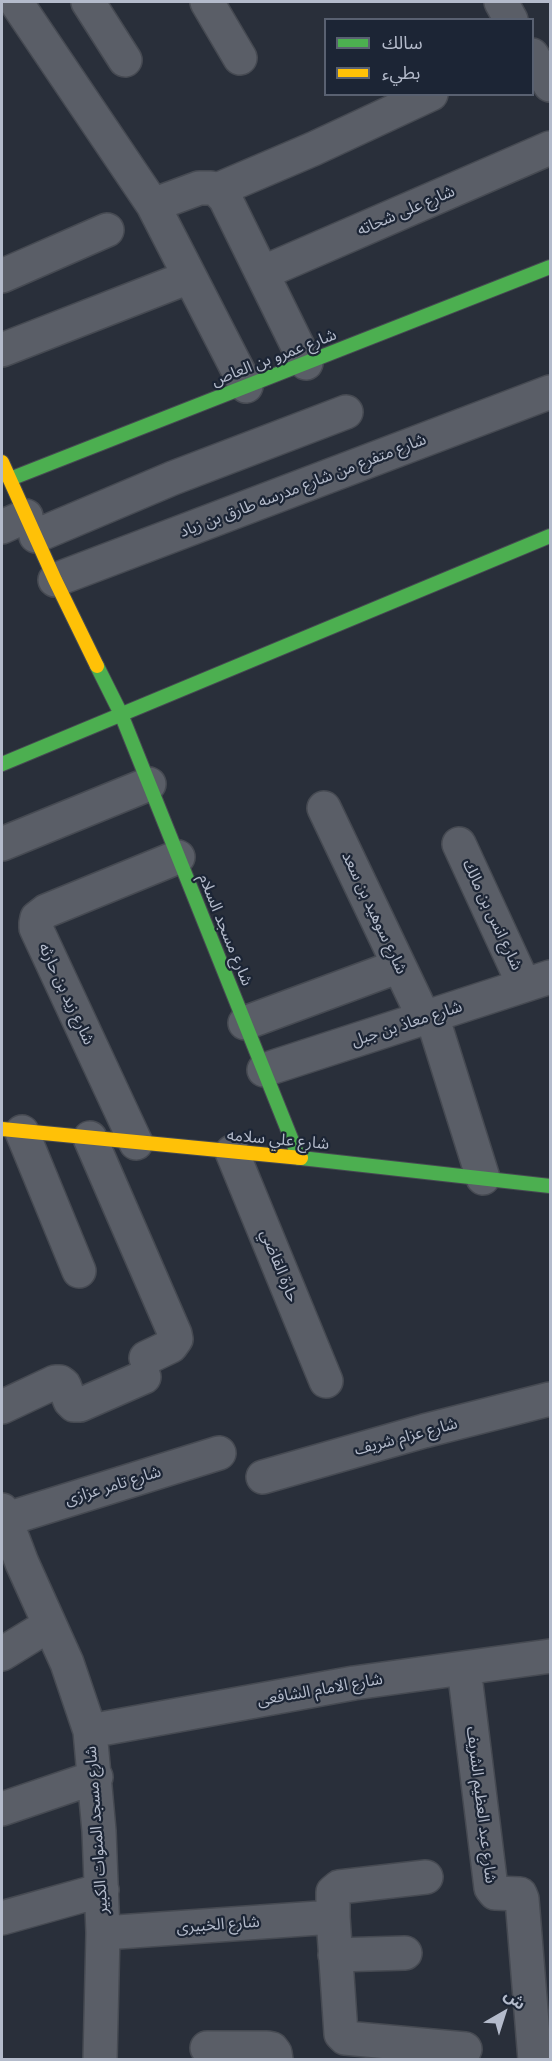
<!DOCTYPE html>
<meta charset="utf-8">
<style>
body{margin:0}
#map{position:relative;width:552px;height:2061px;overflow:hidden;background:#292f3a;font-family:"Noto Sans","Noto Sans Arabic",sans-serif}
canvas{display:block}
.frame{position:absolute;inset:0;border:3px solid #b4bbcb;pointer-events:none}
.legend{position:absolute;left:324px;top:18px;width:210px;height:78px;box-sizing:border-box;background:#1c2535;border:2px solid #596171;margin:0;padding:8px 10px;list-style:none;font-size:18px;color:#b4bbcb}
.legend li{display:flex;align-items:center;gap:12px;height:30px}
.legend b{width:30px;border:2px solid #596171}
.north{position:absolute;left:474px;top:1983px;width:60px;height:60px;-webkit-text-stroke:4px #1c2535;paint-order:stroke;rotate:39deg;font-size:16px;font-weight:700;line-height:24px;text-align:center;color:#b4bbcb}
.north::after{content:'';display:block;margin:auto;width:21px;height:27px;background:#b4bbcb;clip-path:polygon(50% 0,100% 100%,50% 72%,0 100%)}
</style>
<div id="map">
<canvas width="552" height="2061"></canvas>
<div class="frame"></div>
<ul class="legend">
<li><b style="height:8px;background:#4caf50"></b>سالك</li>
<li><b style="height:8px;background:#ffc107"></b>بطيء</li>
</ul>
<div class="north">ش</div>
</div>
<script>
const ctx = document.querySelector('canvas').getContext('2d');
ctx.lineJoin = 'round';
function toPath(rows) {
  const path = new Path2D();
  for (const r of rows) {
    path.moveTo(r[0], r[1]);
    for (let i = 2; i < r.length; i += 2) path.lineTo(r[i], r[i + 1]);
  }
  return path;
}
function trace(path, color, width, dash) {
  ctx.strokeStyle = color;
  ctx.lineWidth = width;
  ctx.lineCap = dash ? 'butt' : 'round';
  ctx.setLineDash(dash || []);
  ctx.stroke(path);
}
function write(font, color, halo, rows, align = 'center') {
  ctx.font = font + ' "Noto Sans","Noto Sans Arabic",sans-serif';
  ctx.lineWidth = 4.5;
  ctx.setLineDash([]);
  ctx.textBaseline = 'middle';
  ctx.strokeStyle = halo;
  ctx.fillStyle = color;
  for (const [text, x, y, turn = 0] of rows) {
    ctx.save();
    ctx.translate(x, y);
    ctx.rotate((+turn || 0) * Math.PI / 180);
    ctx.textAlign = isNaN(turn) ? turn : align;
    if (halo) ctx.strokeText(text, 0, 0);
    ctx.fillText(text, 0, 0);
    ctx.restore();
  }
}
const street = toPath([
 [16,2,153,205,246,386],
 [88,2,125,60],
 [207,2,240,58],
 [501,2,511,20],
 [532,55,550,85],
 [217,190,313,149,431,94],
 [153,205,199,188,211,188,217,190,225,198,306,363],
 [262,273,550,148],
 [2,276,107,230],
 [2,350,189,277],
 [2,527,26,516],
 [36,536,173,478,346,412],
 [55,580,550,392],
 [324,808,424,1018],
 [2,844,149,784],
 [459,844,524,985],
 [432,1016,483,1178],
 [245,1023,399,966],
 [264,1070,550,977],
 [22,1132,79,1271],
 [90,1138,175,1334,176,1339,171,1346,146,1358],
 [136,1143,36,928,36,923,37,918,46,911,178,857],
 [232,1152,326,1381],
 [2,1407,55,1382,60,1382,64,1385,70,1401,74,1405,80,1405,144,1377],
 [263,1477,424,1431,550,1399],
 [2,1510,22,1563,67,1663,90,1731,99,1831,103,1933,100,2060],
 [7,1519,219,1453],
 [2,1654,49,1625],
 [464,1668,491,1888,495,1893,520,1894,522,1899,535,2060],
 [90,1731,354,1683,550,1656],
 [2,1809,96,1777],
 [426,1877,339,1887,333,1892,333,1917,341,2034,345,2038,465,2049],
 [2,1918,102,1890],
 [103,1933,333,1917],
 [335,1955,405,1953],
 [207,2048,267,2048,272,2049,275,2053,276,2060]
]);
const fast = toPath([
 [10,479,550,267],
 [97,666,121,714,299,1158],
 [2,764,550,536],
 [301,1158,550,1186]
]);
const slow = toPath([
 [2,462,55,580,97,666],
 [2,1129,301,1158]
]);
const streetNames = [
 ["شارع على شحاته",406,211,-23],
 ["شارع عمرو بن العاص",274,358,-21],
 ["شارع متفرع من شارع مدرسه طارق بن زياد",303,486,-21],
 ["شارع سوهيد بن سعد",374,913,65],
 ["شارع انس بن مالك",492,915,65],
 ["شارع مسجد السلام",225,930,68],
 ["شارع زيد بن حارثه",66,994,65],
 ["شارع معاذ بن جبل",407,1024,-18],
 ["شارع علي سلامه",278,1140,5],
 ["حارة القاضي",279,1266,68],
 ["شارع عزام شريف",406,1437,-15],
 ["شارع تامر عزازى",113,1486,-17],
 ["شارع الامام الشافعى",320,1690,-10],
 ["شارع عبد العظيم الشريف",481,1805,83],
 ["شارع مسجد المنوات الكبير",97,1830,-94],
 ["شارع الخبيرى",218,1925,-4]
];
trace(street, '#464a52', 36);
trace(fast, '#464a52', 16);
trace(slow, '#464a52', 16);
trace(street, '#5a5e67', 33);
trace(fast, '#4caf50', 14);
trace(slow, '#ffc107', 14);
write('16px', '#b4bbcb', '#1c2535', streetNames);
</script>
